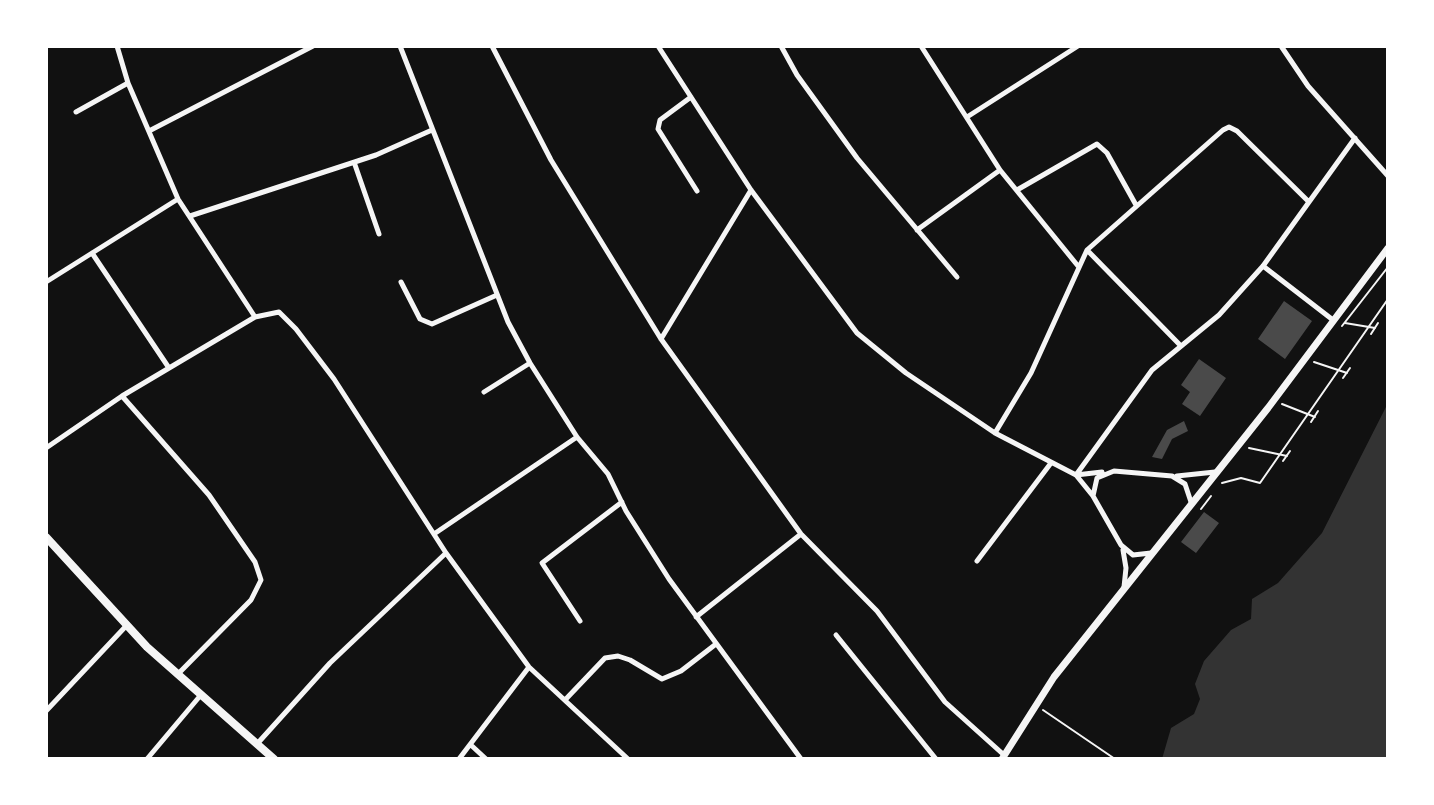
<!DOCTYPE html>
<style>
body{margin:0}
#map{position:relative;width:1434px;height:805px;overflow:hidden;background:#111;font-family:"Varela Round",sans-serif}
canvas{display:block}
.frame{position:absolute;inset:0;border:48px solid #fff;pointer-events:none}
</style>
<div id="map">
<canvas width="1434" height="805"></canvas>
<div class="frame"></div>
</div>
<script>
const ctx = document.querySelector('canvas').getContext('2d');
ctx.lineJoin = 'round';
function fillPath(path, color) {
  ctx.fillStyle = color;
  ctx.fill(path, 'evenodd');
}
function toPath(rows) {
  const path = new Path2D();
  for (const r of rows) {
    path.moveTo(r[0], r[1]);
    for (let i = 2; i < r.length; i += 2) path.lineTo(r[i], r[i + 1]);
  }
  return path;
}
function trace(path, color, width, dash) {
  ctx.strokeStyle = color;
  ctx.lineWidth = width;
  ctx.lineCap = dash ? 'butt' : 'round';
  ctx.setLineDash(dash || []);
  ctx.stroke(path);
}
const water = toPath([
 [1388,403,1388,759,1162,759,1171,728,1194,714,1200,699,1195,684,1204,661,1231,630,1251,619,1252,599,1278,583,1322,533]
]);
const building = toPath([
 [1284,301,1312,321,1285,359,1258,339],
 [1199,359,1226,378,1200,416,1182,404,1190,392,1181,385],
 [1184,421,1188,431,1172,439,1162,459,1152,457,1167,430],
 [1204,512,1219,523,1196,553,1181,542]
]);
const path = toPath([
 [1345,323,1375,328],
 [1342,326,1388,267],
 [1371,334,1378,323],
 [1314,362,1347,373],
 [1343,378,1350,368],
 [1282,404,1315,417],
 [1311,422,1318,411],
 [1249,448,1287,456],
 [1283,461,1290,451],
 [1222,483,1241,478,1260,483,1388,299],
 [1201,509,1211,496],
 [1043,710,1115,759]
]);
const minor = toPath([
 [117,46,128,83,178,199,255,317],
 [400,46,508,322,530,363,577,437,608,474,626,511,669,579,801,759],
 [492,46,551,160,661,339,801,534,877,611,945,702,1004,755],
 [658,46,751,190,857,333,906,373,995,433,1076,475,1152,370,1219,315,1263,266,1355,138],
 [781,46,797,75,857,158,957,277],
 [921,46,1000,170,1078,266],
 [1281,46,1308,86,1388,176],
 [691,97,660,120,658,129,697,191],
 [76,112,128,83],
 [967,117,1078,46],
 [149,131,313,46],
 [354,162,379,234],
 [1017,190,1097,144,1107,153,1136,205],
 [190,216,376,155,432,130],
 [917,230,1000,170],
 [1087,250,1179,344],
 [92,253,169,368],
 [1263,266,1333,320],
 [46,282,178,199],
 [401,282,420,319,432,324,497,295],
 [661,339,751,190],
 [484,392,530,363],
 [122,396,209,495,255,562,261,580,251,600,178,674],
 [995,433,1031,373,1087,250,1223,130,1229,127,1237,131,1309,202],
 [46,448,122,396,255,317,279,312,296,329,334,379,446,553,529,667,628,759],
 [1177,476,1215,472],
 [1093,496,1076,475,1102,472],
 [434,534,577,437],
 [1123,550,1126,568,1124,587],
 [1151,553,1133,555,1121,545,1093,496,1097,478,1114,471,1172,476,1185,484,1191,502],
 [977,561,1051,463],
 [696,617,801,534],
 [580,621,542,563,622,502],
 [836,635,936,759],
 [565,700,605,658,618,656,630,660,662,679,681,671,716,644],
 [46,711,127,625],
 [257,744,330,663,446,553],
 [472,746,486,759],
 [147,759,200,696],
 [459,759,529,667]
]);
const tertiary = toPath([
 [1002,759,1054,677,1268,408,1388,248]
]);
const secondary = toPath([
 [46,537,147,647,274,759]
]);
fillPath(water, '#333');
fillPath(building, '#4a4a4a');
trace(path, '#f5f5f5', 2);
trace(minor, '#f5f5f5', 5);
trace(tertiary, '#f5f5f5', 7);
trace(secondary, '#f5f5f5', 8);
</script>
